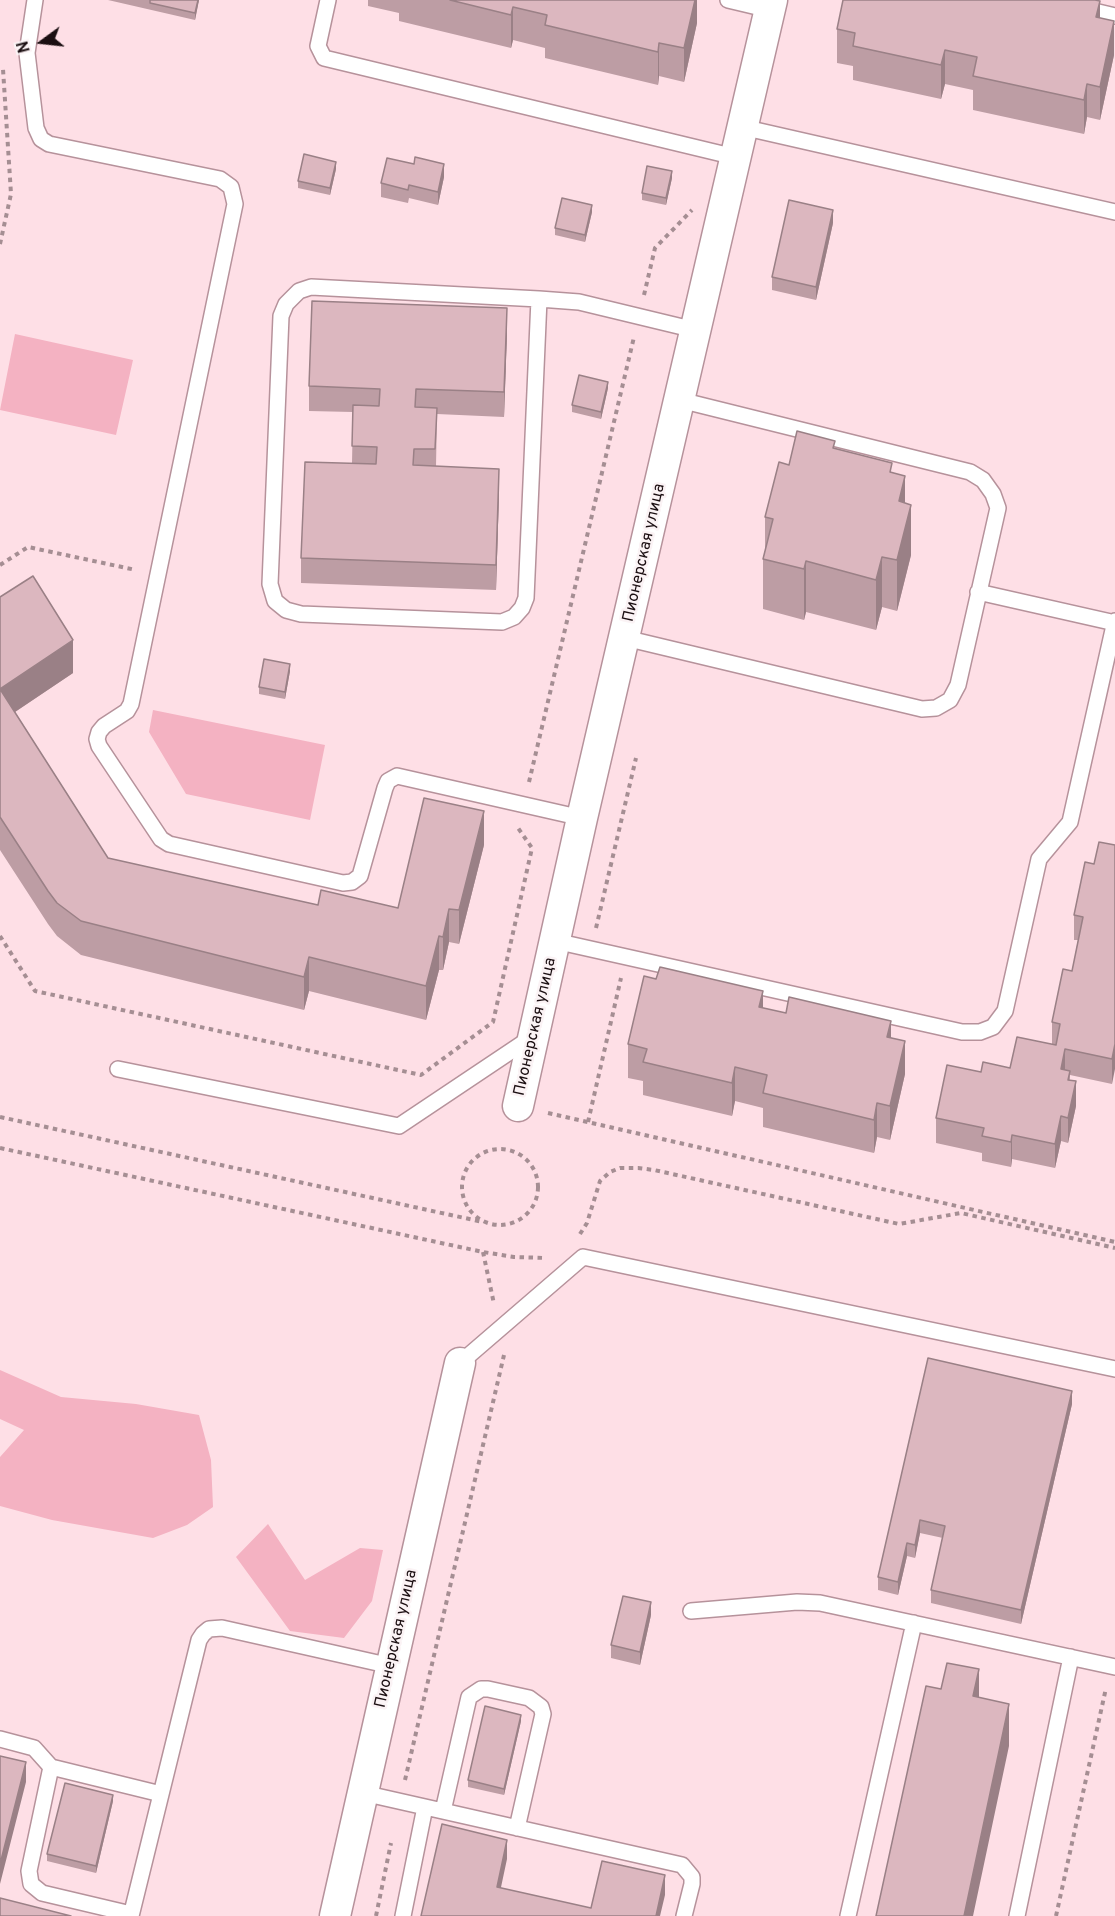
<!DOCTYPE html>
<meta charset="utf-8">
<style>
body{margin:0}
#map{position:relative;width:1115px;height:1916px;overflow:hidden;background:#fedfe6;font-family:Overpass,sans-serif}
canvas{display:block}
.north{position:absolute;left:12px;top:12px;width:60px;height:60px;-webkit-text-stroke:4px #fbf3f5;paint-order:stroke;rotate:255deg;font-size:16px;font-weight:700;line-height:24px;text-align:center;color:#1b0f12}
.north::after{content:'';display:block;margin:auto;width:21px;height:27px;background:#1b0f12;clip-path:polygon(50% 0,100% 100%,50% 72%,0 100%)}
</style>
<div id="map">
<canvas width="1115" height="1916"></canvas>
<div class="north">N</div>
</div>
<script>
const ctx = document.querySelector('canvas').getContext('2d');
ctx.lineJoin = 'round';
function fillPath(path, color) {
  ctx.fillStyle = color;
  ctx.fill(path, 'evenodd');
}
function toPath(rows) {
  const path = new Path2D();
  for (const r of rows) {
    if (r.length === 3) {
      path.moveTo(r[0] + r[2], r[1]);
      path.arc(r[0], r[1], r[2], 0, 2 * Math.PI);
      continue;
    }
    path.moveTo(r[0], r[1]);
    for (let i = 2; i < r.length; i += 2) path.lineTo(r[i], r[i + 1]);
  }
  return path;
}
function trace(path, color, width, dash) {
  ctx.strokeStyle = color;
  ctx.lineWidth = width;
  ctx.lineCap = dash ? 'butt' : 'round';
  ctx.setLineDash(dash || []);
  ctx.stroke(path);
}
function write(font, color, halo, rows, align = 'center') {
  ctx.font = font + ' Overpass,sans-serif';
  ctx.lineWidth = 5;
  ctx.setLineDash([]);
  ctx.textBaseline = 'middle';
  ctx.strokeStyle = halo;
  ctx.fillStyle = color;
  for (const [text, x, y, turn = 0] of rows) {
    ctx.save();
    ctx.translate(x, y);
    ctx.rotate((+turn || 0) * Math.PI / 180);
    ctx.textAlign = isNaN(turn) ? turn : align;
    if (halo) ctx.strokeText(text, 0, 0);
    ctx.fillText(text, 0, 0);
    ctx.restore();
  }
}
const green = toPath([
 [15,334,133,360,116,435,0,410],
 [153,710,325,745,310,820,186,794,149,732],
 [0,1370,61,1397,136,1404,199,1415,211,1460,213,1507,187,1525,153,1538,52,1520,0,1506,0,1457,24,1430,0,1419],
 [268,1524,305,1580,360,1548,383,1550,372,1601,344,1638,290,1631,236,1557]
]);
const path = toPath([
 [0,244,11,194,3,69],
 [644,295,655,248,692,210],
 [0,565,28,547,136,570],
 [529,782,634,337],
 [596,928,636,758],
 [0,936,35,991,421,1075,493,1022,532,848,518,828],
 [548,1113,1115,1242],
 [0,1117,483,1222],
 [588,1122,621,978],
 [0,1148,483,1252,514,1257,546,1258],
 [500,1187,38],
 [580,1234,587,1223,600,1181,610,1172,620,1168,638,1168,654,1170,899,1224,961,1213,1115,1248],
 [483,1252,494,1304],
 [405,1780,504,1355],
 [376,1916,391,1843],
 [1056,1916,1106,1688]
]);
const service = toPath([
 [35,0,27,53,36,128,41,139,49,144,220,179,231,187,235,204,131,704,127,711,104,726,99,732,97,739,99,746,161,839,169,844,343,883,352,882,360,876,385,788,388,781,397,776,582,818],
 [328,0,318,46,324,58,735,157],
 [728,0,770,10],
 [1047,0,1115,16],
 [742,127,1115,212],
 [539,299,526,598,522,608,514,617,502,622,301,614,286,610,275,601,270,584,281,316,286,304,299,291,311,287,539,299,579,302,695,330],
 [978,592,1115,623],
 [625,638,922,709,936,708,950,700,958,685,998,508,993,494,983,480,970,472,680,400],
 [555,941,962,1032,980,1032,993,1027,1005,1011,1039,859,1070,822,1115,621],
 [118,1069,399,1126,532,1037],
 [460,1363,583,1257,1115,1369],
 [691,1611,797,1602,820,1603,1115,1667],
 [0,1739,34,1748,51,1767,161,1794],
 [51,1767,29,1871,31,1884,42,1893,131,1914],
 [363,1793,682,1865,692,1877,692,1884,684,1916],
 [443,1811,469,1697,481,1689,488,1689,529,1698,541,1707,543,1714,517,1828],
 [131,1916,199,1640,203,1634,209,1629,222,1628,391,1666],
 [403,1916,425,1807],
 [848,1916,914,1623],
 [1017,1916,1071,1657]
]);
const minor = toPath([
 [518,1106,582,818,772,0],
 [335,1916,460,1363]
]);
const wall = toPath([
 [108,0,199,0,195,20],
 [368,0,697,0,697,23,684,82,659,76,658,85,545,58,545,48,513,40,511,48,399,21,399,13,368,6],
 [1100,18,1114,55,1100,120,1087,117,1084,134,973,110,973,90,945,84,941,99,853,80,853,66,837,63,837,29],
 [336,169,330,195,298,188,298,181],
 [444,177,438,205,409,198,408,203,381,197,381,183],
 [672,178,666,205,642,200,642,193],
 [592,212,585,242,555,235,555,228],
 [833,223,816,300,772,290,772,277],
 [507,333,504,417,437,414,436,466,499,493,496,590,301,583,301,558,352,463,353,412,309,411,309,386],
 [608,388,601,419,572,412,572,405],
 [835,448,892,473,905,503,911,555,897,611,882,607,876,630,806,612,804,620,763,609,763,559,765,551,765,517,789,465],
 [0,597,73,673,15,712,108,858,318,905,398,908,484,845,459,944,449,942,443,970,439,970,426,1020,309,991,304,1010,81,955,57,936,48,924,0,850],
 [290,671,285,699,259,694,259,687],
 [1115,845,1112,1084,1070,1075,1070,1080,1076,1106,1068,1143,1061,1141,1055,1168,1012,1159,1011,1167,982,1161,982,1153,936,1143,936,1118,981,1072,1010,1068,1052,1044,1052,1022,1072,971,1078,940,1074,940,1074,915,1094,864],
 [763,1008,891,1037,905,1074,890,1140,877,1137,874,1153,763,1127,763,1108,735,1101,732,1116,643,1095,643,1081,628,1078,628,1044],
 [928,1358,1072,1404,1021,1624,931,1603,931,1590,943,1538,920,1533,915,1558,907,1556,898,1595,878,1590,878,1577],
 [651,1615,640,1665,611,1658,611,1645],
 [521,1721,504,1795,468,1787,468,1780],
 [113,1801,96,1873,47,1861,47,1854]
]);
const shadedWall = toPath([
 [198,0,199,0,195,20,195,13],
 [695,0,697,0,697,23,684,82,684,48],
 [1100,1,1100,34,1096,17],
 [513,7,513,40,511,48,511,15],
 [1114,21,1114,55,1100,120,1100,87],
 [659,43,659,76,658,85,658,52],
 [945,50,945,84,941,99,941,65],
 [1087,84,1087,117,1084,134,1084,100],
 [336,162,336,169,330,195,330,188],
 [444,164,444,177,438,205,438,192],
 [672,171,672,178,666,205,666,198],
 [592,205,592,212,585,242,585,235],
 [833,210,833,223,816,300,816,287],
 [507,308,507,333,504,417,504,392],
 [608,382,608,388,601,419,601,412],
 [499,469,499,493,496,590,496,565],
 [905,476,905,526,911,505,911,555,897,611,897,560,899,501],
 [882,557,882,607,876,630,876,580],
 [806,561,806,612,804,620,804,569],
 [73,640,73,673,0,722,0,689],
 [290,664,290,671,285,699,285,692],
 [484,811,484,845,459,944,459,910],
 [449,909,449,942,443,970,443,937],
 [439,936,439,970,426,1020,426,986],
 [309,957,309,991,304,1010,304,977],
 [763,991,763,1025,759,1007],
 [891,1021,891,1054,887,1037],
 [905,1041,905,1074,890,1140,890,1106],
 [1115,1044,1115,1069,1112,1084,1112,1059],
 [1065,1049,1065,1074,1061,1069],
 [735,1067,735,1101,732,1116,732,1083],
 [1076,1081,1076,1106,1068,1143,1068,1118],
 [877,1103,877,1137,874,1153,874,1120],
 [1061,1116,1061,1141,1055,1168,1055,1144],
 [1012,1135,1012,1159,1011,1167,1011,1142],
 [1072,1391,1072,1404,1021,1624,1021,1610],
 [920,1520,920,1533,915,1558,915,1545],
 [907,1543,907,1556,898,1595,898,1582],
 [651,1602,651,1615,640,1665,640,1652],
 [979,1669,979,1712,973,1696],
 [1009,1704,1009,1746,973,1916,964,1916],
 [521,1715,521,1721,504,1795,504,1789],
 [26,1762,26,1782,0,1884,0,1864],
 [113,1795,113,1801,96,1873,96,1866],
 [507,1840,507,1859,497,1906,497,1887],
 [665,1875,665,1895,660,1916,656,1916]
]);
const building = toPath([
 [150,0,198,0,195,13,150,3,150,0],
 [450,0,695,0,684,48,659,43,658,52,545,25,547,15,513,7,511,15,450,0],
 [843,0,1095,0,1100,1,1096,17,1114,21,1100,87,1087,84,1084,100,973,76,977,57,945,50,941,65,853,46,855,33,837,29,843,0],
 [304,154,336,162,330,188,298,181,304,154],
 [415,157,444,164,438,192,409,185,408,190,381,183,387,158,414,164,415,157],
 [647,166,672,171,666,198,642,193,647,166],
 [562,198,592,205,585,235,555,228,562,198],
 [789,200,833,210,816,287,772,277,789,200],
 [312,301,507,308,504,392,416,389,415,407,437,408,435,449,414,449,413,465,499,469,496,565,301,558,305,462,376,464,377,447,352,446,353,405,379,406,380,389,309,386,312,301],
 [579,375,608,382,601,412,572,405,579,375],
 [797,431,835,441,833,448,892,463,890,472,905,476,899,501,911,505,897,560,882,557,876,580,806,561,804,569,763,559,773,519,765,517,779,462,789,465,797,431],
 [33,576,73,640,0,689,108,858,318,905,321,890,398,908,424,798,484,811,459,910,449,909,443,937,439,936,426,986,309,957,304,977,81,921,57,903,48,891,0,817,0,597,33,576],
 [264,659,290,664,285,692,259,687,264,659],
 [1099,842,1115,845,1115,1044,1112,1059,1065,1049,1061,1069,1070,1071,1068,1080,1076,1081,1068,1118,1061,1116,1055,1144,1012,1135,1011,1142,982,1136,984,1128,936,1118,947,1065,981,1072,983,1062,1010,1068,1017,1037,1056,1045,1060,1024,1052,1022,1063,969,1072,971,1083,917,1074,915,1085,862,1094,864,1099,842],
 [660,967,763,991,759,1007,786,1013,789,997,891,1021,887,1037,905,1041,890,1106,877,1103,874,1120,763,1093,767,1075,735,1067,732,1083,643,1062,647,1049,628,1044,644,976,656,979,660,967],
 [928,1358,1072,1391,1021,1610,931,1590,945,1526,920,1520,915,1545,907,1543,898,1582,878,1577,928,1358],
 [623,1596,651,1602,640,1652,611,1645,623,1596],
 [947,1663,979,1669,973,1696,1009,1704,964,1916,876,1916,926,1686,941,1689,947,1663],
 [485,1706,521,1715,504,1789,468,1780,485,1706],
 [0,1756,26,1762,0,1864,0,1756],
 [65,1783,113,1795,96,1866,47,1854,65,1783],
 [442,1824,507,1840,497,1887,591,1908,602,1861,665,1875,656,1916,421,1916,442,1824],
 [0,1898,71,1916,0,1916,0,1898]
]);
const streetNames = [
 ["Пионерская улица",645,553,-77],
 ["Пионерская улица",536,1027,-77],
 ["Пионерская улица",397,1639,-77]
];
fillPath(green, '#f4b2c2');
trace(service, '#b6929b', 18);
trace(minor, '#b6929b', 33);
trace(path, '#a58e93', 4, [4.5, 4.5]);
trace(service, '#fff', 15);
trace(minor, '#fff', 30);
fillPath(wall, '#bd9da4');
fillPath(shadedWall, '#9a8086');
fillPath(building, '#dcb7bf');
trace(building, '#9a8086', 1.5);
write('16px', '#1b0f12', '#fbf3f5', streetNames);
</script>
